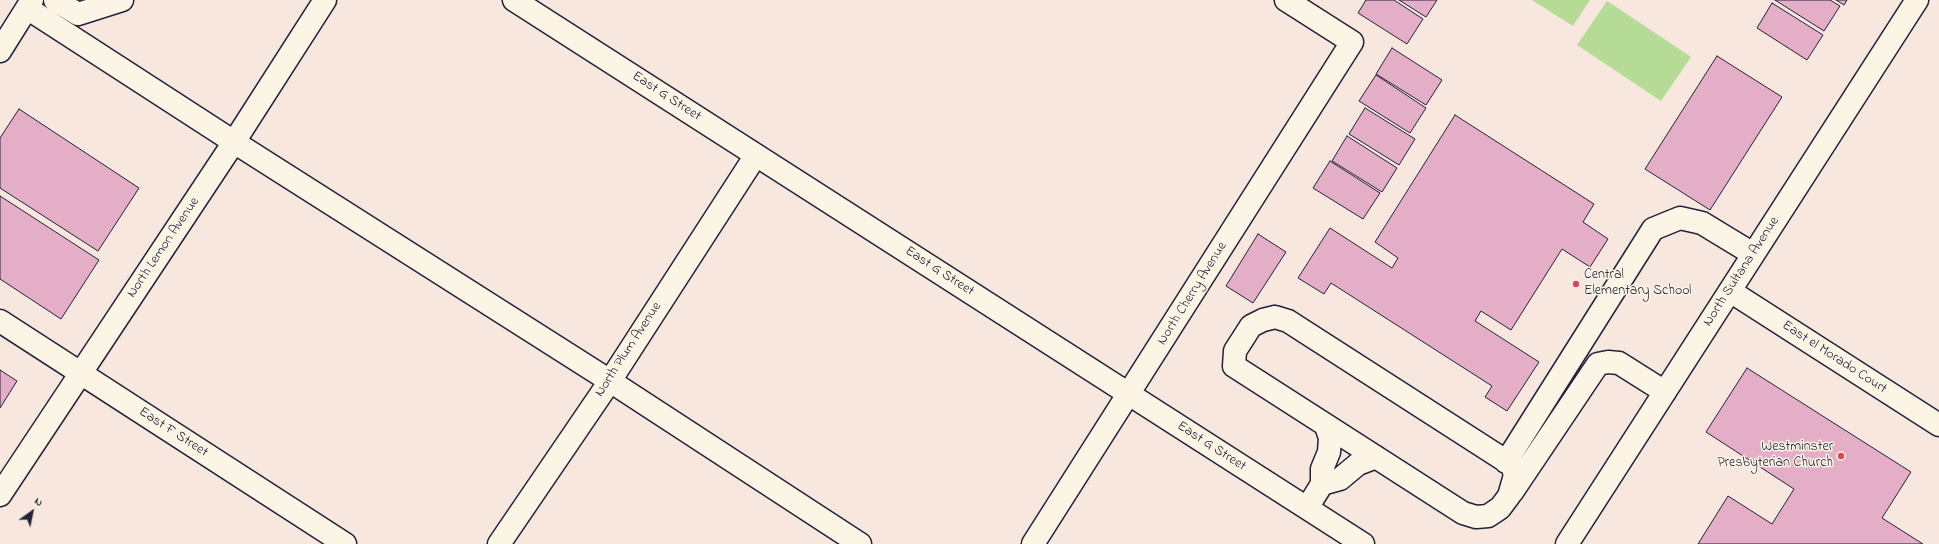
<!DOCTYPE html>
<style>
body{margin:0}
#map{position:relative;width:1939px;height:544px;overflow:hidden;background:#f7e7df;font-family:"Indie Flower",sans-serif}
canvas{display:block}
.north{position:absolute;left:12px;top:492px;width:40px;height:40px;-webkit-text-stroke:3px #fcf5e5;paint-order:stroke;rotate:33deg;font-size:11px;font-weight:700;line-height:16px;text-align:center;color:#22223b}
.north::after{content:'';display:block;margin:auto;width:14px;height:18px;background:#22223b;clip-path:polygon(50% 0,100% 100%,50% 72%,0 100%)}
</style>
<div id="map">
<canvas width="1939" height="544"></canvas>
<div class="north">N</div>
</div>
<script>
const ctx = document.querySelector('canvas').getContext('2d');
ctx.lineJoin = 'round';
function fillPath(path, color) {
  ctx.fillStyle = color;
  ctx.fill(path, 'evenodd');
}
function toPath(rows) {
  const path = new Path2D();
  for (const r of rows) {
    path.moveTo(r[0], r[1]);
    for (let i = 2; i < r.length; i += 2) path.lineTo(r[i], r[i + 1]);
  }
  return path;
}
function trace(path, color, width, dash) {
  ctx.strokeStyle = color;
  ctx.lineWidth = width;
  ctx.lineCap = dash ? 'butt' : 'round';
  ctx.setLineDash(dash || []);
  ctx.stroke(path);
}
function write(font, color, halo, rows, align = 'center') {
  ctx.font = font + ' "Indie Flower",sans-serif';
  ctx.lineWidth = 3;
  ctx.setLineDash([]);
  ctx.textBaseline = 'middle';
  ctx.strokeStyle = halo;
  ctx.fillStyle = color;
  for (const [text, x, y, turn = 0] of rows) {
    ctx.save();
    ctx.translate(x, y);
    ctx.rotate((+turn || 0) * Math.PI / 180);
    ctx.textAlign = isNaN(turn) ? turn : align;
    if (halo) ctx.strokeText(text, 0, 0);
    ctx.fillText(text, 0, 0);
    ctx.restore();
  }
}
const green = toPath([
 [1532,0,1590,0,1573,26],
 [1607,1,1691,57,1661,101,1577,45]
]);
const building = toPath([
 [1366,0,1394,0,1423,19,1407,44,1358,13,1366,0],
 [1399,0,1437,0,1426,17,1399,0],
 [1775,0,1830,0,1840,6,1824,31,1775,0],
 [1836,0,1847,0,1844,5,1836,0],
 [1772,3,1823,35,1807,60,1757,28,1772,3],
 [1392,48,1442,80,1426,105,1376,74,1392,48],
 [1717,56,1782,97,1710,210,1645,169,1717,56],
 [1376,75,1426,108,1410,133,1359,101,1376,75],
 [1365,108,1415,139,1399,165,1349,134,1365,108],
 [19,109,139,188,98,251,0,188,0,138,19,109],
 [1455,115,1594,204,1583,222,1608,239,1590,267,1562,249,1511,330,1481,311,1475,321,1539,362,1507,411,1485,397,1492,386,1331,283,1324,294,1298,278,1330,228,1392,268,1398,258,1375,242,1455,115],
 [1347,136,1397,168,1382,192,1332,161,1347,136],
 [1330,161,1380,193,1363,219,1313,188,1330,161],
 [0,196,99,260,61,319,0,279,0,196],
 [1258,234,1286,252,1253,303,1226,286,1258,234],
 [1747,368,1911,472,1882,518,1923,544,1698,544,1728,496,1772,524,1794,489,1706,432,1747,368],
 [0,370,17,381,0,408,0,370]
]);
const minor = toPath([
 [55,0,78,14,122,0],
 [514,0,1363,544],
 [27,8,234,142,610,381,860,544],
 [0,51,32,0],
 [1730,291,1939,425],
 [1275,317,1288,321,1512,465,1515,475,1509,496,1500,508,1488,516,1476,517,1463,513,1234,366,1235,351,1251,326,1263,320,1275,317],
 [0,321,345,544],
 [1506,462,1653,229,1680,218,1702,223,1753,254],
 [1322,484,1340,479,1358,464,1376,457],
 [1512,492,1598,364,1608,362,1619,363,1665,392],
 [0,495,234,142,325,0],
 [1307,508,1322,484,1322,469,1329,452,1330,438,1326,426],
 [499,544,610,381,756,155],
 [1033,544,1352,42,1286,0],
 [1567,544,1917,0]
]);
const markers = [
 [1576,284,4,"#d1495b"],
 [1841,456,4,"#d1495b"]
];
const streetNames = [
 ["East G Street",666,97,33],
 ["North Lemon Avenue",164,248,-56],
 ["East G Street",939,272,33],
 ["North Sultana Avenue",1742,272,-57],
 ["North Cherry Avenue",1193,294,-58],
 ["North Plum Avenue",629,350,-57],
 ["East el Morado Court",1834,358,33],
 ["East F Street",173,433,33],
 ["East G Street",1211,447,33]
];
const poiNames = [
 ["Central",1584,276],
 ["Elementary School",1584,292],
 ["Westminster",1833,448,"right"],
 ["Presbyterian Church",1833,464,"right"]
];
fillPath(green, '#b6db96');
fillPath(building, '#e4aec6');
trace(building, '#22223b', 1);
trace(minor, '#22223b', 25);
trace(minor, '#fcf5e5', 22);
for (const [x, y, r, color] of markers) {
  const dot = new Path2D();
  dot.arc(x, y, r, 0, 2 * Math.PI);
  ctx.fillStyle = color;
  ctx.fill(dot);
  trace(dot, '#fcf5e5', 1.5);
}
write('14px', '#22223b', '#fcf5e5', streetNames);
write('14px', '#22223b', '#fcf5e5', poiNames, 'left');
</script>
